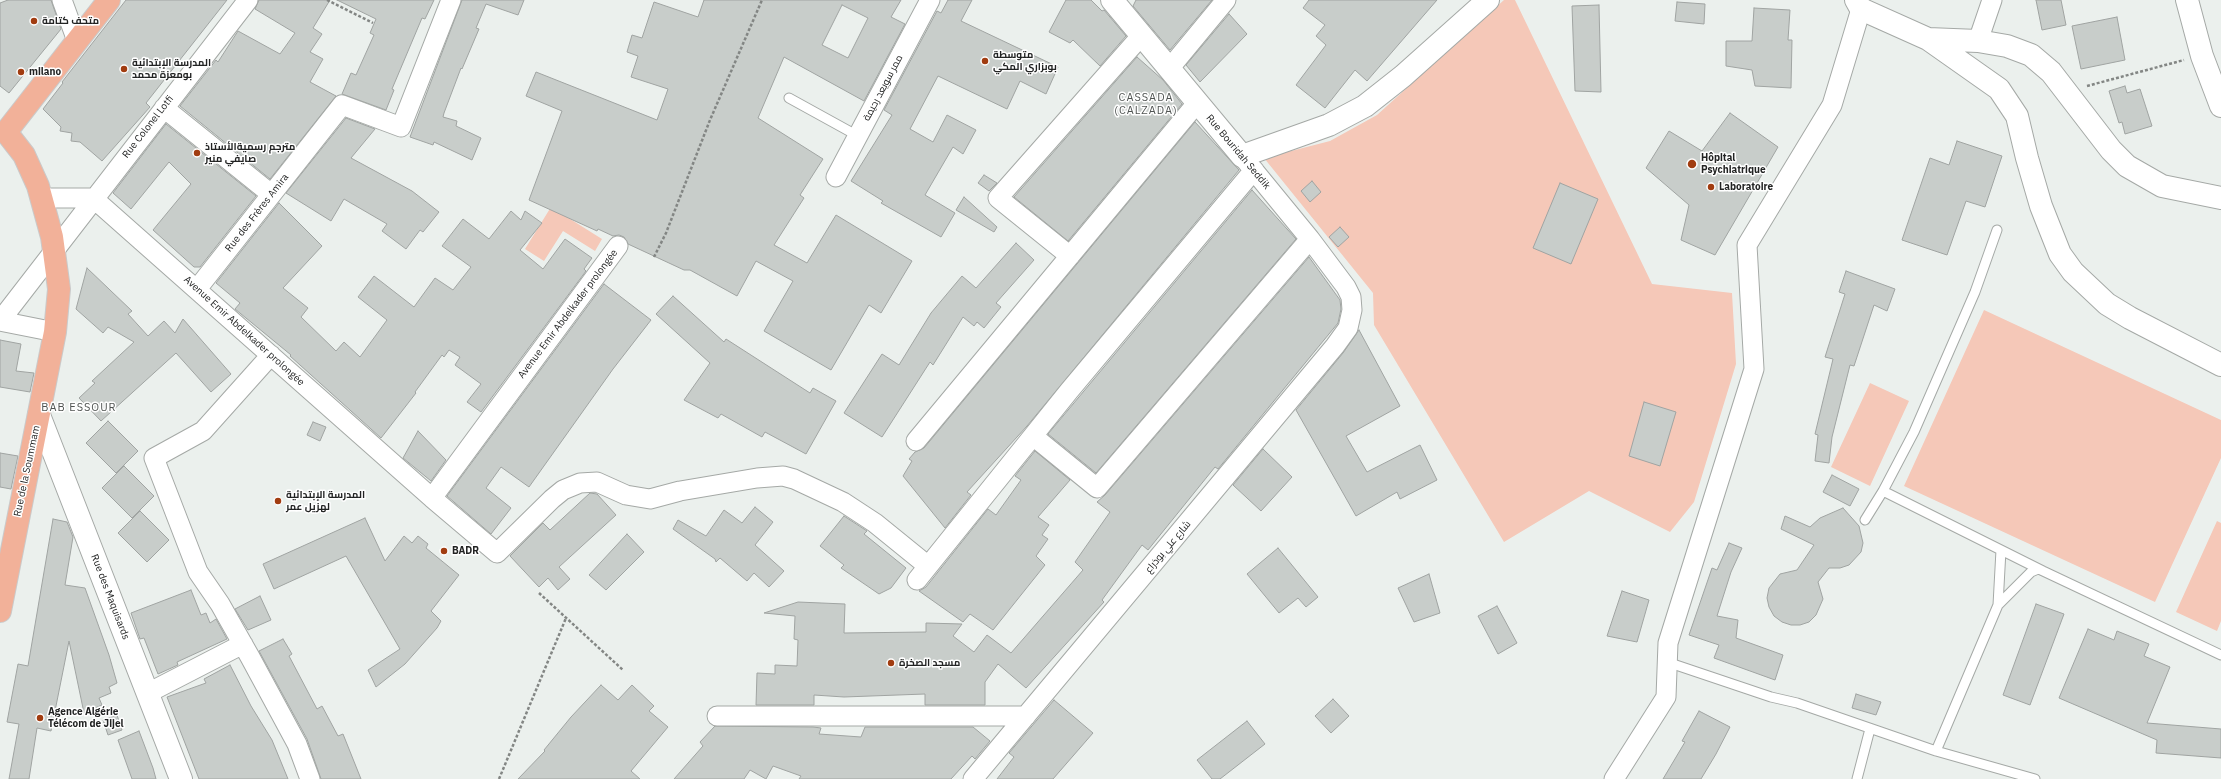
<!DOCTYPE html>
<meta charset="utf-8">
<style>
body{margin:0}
canvas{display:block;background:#ebf0ed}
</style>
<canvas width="2221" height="779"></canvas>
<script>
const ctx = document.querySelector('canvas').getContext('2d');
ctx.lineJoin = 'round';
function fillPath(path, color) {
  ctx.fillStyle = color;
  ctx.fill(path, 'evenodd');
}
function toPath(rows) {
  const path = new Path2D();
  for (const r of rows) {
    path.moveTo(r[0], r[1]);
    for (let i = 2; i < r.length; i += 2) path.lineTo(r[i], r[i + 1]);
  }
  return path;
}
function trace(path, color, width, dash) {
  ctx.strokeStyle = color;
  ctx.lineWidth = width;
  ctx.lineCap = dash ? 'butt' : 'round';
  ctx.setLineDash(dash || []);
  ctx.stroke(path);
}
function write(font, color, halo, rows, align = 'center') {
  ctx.font = font + ' "IBM Plex Sans",Cairo,sans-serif';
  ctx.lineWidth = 3;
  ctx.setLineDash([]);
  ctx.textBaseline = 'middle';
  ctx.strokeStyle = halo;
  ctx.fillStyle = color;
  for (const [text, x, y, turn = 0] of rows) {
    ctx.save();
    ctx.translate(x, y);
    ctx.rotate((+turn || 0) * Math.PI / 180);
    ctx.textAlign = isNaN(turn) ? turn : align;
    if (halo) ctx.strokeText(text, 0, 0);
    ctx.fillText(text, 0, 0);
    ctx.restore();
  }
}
const green = toPath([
 [1504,0,1515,0,1652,284,1732,293,1736,364,1694,502,1670,532,1589,491,1504,542,1374,325,1373,293,1264,158,1330,141,1377,115],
 [551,207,602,239,595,251,563,231,544,261,525,249],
 [1984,310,2221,420,2221,458,2155,602,1904,486],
 [1870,383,1909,401,1870,486,1831,467],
 [2217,521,2221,523,2221,621,2217,631,2176,612]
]);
const building = toPath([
 [8,0,51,0,61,29,9,93,0,86,0,3,8,0],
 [126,0,227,0,146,103,150,107,102,161,80,142,71,141,72,133,60,131,61,127,43,109,63,83,62,82,126,0],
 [259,0,330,0,313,28,322,34,310,52,323,59,310,82,336,96,270,179,180,106,216,60,218,62,238,31,280,54,295,33,255,9,259,0],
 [337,0,434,0,425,19,422,18,392,89,394,90,386,110,342,94,351,73,356,75,374,35,370,33,376,19,337,0],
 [462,0,524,0,518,15,486,4,476,28,479,29,462,69,461,68,444,113,443,117,457,121,456,126,481,138,472,160,434,142,433,145,410,137,462,0],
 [704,0,901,0,891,17,905,24,864,101,784,57,758,118,823,159,800,195,804,198,774,245,807,263,836,215,912,261,881,313,869,305,831,370,764,331,793,281,756,261,737,296,690,270,684,270,628,244,624,237,619,235,613,236,598,229,597,231,529,200,562,111,526,96,536,72,657,120,668,89,631,77,638,56,627,52,632,35,642,38,654,2,698,17,704,0],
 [842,5,868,18,848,58,822,45,842,5],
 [948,0,972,0,961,21,1058,67,1046,94,1020,81,1007,109,938,76,910,129,933,142,947,115,976,130,963,154,953,147,925,195,955,213,941,237,881,203,883,201,851,181,892,115,884,110,937,11,941,13,948,0],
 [1066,0,1091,0,1102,11,1104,10,1126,36,1100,66,1073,40,1070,43,1049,32,1066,0],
 [1136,0,1212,0,1170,50,1133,6,1136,0],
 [1309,0,1437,0,1367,81,1355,70,1325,108,1296,85,1326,45,1316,36,1325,25,1303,8,1309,0],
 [2036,0,2061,0,2066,25,2042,30,2036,0],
 [1677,2,1705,4,1704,24,1675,21,1677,2],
 [1599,5,1601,92,1575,91,1572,6,1599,5],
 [1754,8,1790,10,1788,40,1792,40,1791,88,1755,86,1752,70,1726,66,1726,41,1752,41,1754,8],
 [1229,14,1247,34,1200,82,1186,65,1229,14],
 [2117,17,2125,60,2081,69,2072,26,2117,17],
 [1137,57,1163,80,1182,104,1068,241,1014,197,1137,57],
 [2125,86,2127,93,2140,89,2152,126,2125,134,2122,122,2119,123,2109,91,2125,86],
 [1730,113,1778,147,1715,255,1681,240,1689,205,1646,168,1669,131,1702,151,1730,113],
 [346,118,375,129,351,158,412,191,439,212,423,232,420,230,406,249,382,231,387,224,344,199,331,221,286,193,346,118],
 [1195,122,1239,170,1027,426,967,492,971,495,945,528,903,476,912,461,909,459,915,452,924,448,1195,122],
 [166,124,256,196,200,267,194,267,153,230,191,184,169,162,131,209,113,193,166,124],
 [1957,141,2002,156,1985,207,1966,201,1947,255,1902,240,1930,158,1949,165,1957,141],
 [984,175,997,183,989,191,978,183,984,175],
 [1312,181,1321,192,1310,202,1301,191,1312,181],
 [1560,183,1598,199,1571,264,1533,248,1560,183],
 [1252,190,1296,239,1096,473,1048,434,1252,190],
 [964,197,997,227,994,232,956,210,964,197],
 [279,203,322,246,283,288,308,308,301,317,336,351,344,342,360,357,387,320,358,297,374,276,414,307,435,278,453,290,471,267,442,246,463,219,489,239,511,211,521,220,525,211,542,223,520,250,543,269,565,239,592,258,584,269,586,271,481,412,467,402,481,384,455,365,460,357,449,350,444,357,442,355,415,392,416,393,381,438,290,356,291,355,235,309,240,303,216,283,279,203],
 [1340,227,1349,237,1338,247,1329,237,1340,227],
 [1016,243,1034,260,996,303,1001,307,984,328,977,322,974,326,963,317,933,365,930,362,882,437,844,413,882,354,899,365,931,313,962,276,976,288,1016,243],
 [1309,257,1340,300,1341,309,1338,323,1218,469,1215,467,1148,550,1142,545,1102,600,1104,602,1026,688,998,664,985,682,985,705,925,705,925,694,844,697,814,695,814,705,756,705,757,673,775,674,775,665,797,666,798,640,794,639,795,616,764,613,798,602,845,604,844,633,926,632,926,623,962,624,953,636,974,652,987,635,1011,653,1083,570,1075,562,1110,512,1097,502,1105,495,1309,257],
 [87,268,132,311,128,314,148,336,164,321,175,333,183,319,231,374,211,392,176,353,101,421,79,398,95,383,92,381,134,342,108,327,103,333,76,309,87,268],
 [1846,271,1895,289,1887,311,1874,305,1854,366,1850,365,1832,437,1829,463,1815,461,1818,435,1815,434,1833,359,1825,357,1845,294,1839,292,1846,271],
 [604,284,651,320,613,369,529,487,501,467,486,488,511,508,491,534,447,496,604,284],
 [673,296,724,342,726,339,810,393,813,388,836,401,806,454,765,432,762,437,721,414,718,418,684,400,710,363,656,314,673,296],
 [1359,330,1400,406,1346,436,1367,472,1420,445,1437,480,1400,499,1397,492,1356,516,1296,410,1343,353,1359,330],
 [0,340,21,344,16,371,34,373,30,392,0,387,0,340],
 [1644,402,1676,412,1660,466,1629,456,1644,402],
 [108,421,138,451,116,473,86,443,108,421],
 [313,422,326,427,320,441,307,435,313,422],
 [418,431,446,460,431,481,403,458,418,431],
 [1263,449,1292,477,1261,511,1233,485,1263,449],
 [1035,451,1070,480,1038,517,1049,525,1042,535,1048,539,1036,556,1045,565,993,630,970,614,963,622,919,591,926,587,988,509,996,515,1021,480,1015,476,1035,451],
 [0,453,18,456,11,489,0,487,0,453],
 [124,466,154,496,132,518,102,488,124,466],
 [1832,475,1859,489,1850,506,1823,492,1832,475],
 [590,493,597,494,616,515,559,567,570,579,558,590,548,578,539,587,510,556,543,523,550,530,590,493],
 [755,507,773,522,755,545,784,571,769,587,754,573,747,581,720,558,716,562,715,559,673,529,678,520,706,536,724,510,742,523,755,507],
 [1843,508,1859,526,1863,543,1861,552,1849,565,1840,568,1829,568,1818,582,1823,599,1816,615,1809,622,1800,625,1791,625,1782,622,1774,616,1769,607,1767,598,1769,588,1780,574,1797,570,1814,545,1781,529,1785,516,1810,527,1820,518,1843,508],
 [140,511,169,540,147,562,118,533,140,511],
 [844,516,867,531,864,534,906,568,891,588,879,594,841,568,844,565,820,546,844,516],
 [365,518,385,561,404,536,412,543,418,536,428,544,426,548,459,575,431,611,441,621,437,628,405,664,376,687,368,670,400,649,346,556,274,589,263,564,365,518],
 [53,519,67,522,73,537,65,585,85,588,109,655,117,683,109,687,111,693,99,698,102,705,84,713,69,641,51,731,37,728,29,779,9,779,19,724,7,722,18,664,28,666,53,519],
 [627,534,644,552,606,590,589,575,627,534],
 [1729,543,1742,548,1731,572,1717,616,1738,620,1736,638,1783,655,1775,680,1714,658,1719,645,1689,635,1712,568,1717,570,1729,543],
 [1278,548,1318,597,1306,607,1298,598,1279,613,1247,574,1278,548],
 [1429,574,1440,613,1414,622,1398,588,1429,574],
 [191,590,201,615,206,613,210,623,216,619,227,639,177,662,178,665,158,674,144,638,140,639,131,613,191,590],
 [1622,591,1649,600,1637,642,1607,636,1622,591],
 [260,596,271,620,248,630,235,609,260,596],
 [2036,604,2064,614,2030,705,2003,695,2036,604],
 [1497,606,1517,643,1498,654,1478,616,1497,606],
 [2088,629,2114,640,2117,631,2149,644,2144,656,2170,667,2147,723,2221,729,2221,758,2156,753,2157,740,2059,698,2088,629],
 [283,639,292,654,289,656,317,709,322,706,338,736,343,734,361,779,321,779,307,739,259,651,283,639],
 [230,665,251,706,272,740,288,779,199,779,167,697,206,683,204,679,230,665],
 [601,685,618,700,632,685,654,706,649,711,668,727,631,771,640,779,518,779,545,751,544,750,571,717,601,685],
 [1856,694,1881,702,1876,715,1852,708,1856,694],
 [1333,699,1349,716,1331,733,1315,716,1333,699],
 [1054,700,1093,733,1053,779,997,779,1014,757,1009,753,1054,700],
 [1699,711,1730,727,1716,754,1701,779,1663,779,1685,742,1682,741,1699,711],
 [117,715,122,730,108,735,103,720,117,715],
 [1247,721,1265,744,1220,779,1212,779,1197,760,1247,721],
 [715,726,813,727,821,728,819,734,861,737,865,727,973,727,990,741,975,759,972,756,951,779,799,779,801,776,773,766,766,779,750,770,744,779,674,779,703,746,700,742,715,726],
 [139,731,153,768,156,779,132,779,118,740,139,731]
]);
const path = toPath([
 [327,0,373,23],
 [2087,86,2184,60],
 [654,257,666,233,710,120,762,0],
 [539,593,623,670],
 [499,779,566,618]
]);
const lane = toPath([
 [789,98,858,136],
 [1883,491,2043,571,2221,655],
 [1865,520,1883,491,1914,432,1975,292,1997,230],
 [1998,605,2001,550],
 [1667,662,1771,697,1797,703,1936,751,2035,779],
 [1936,751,1998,605,2031,572,2038,569],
 [1857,779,1870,729]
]);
const street = toPath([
 [62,0,77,41],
 [1978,41,1992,0],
 [1169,69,1226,0],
 [164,108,271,194],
 [836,177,930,0],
 [42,198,93,198,432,498,497,553,552,499,563,490,580,483,597,482,626,495,650,499,680,491,757,478,783,476,794,479,843,502,875,523,928,566],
 [1070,256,998,198,1141,36],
 [197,289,342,105,401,127,451,0],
 [0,321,248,0],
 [0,321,55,332],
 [271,355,203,431,154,458,198,572,220,604,250,657,297,744,310,779],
 [1033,436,1097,488,1310,239],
 [916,441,1197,103],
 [432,498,618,246],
 [917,580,1069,391,1254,170],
 [148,693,243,644],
 [717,716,1026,716],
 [973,779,1335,346,1348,328,1352,310,1351,297,1346,287,1310,239,1242,156],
 [1614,779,1666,697,1668,643,1754,369,1747,245,1832,105,1861,9]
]);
const secondary = toPath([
 [1112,0,1242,156,1329,125,1365,106,1403,76,1488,0],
 [1856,0,1861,9,1928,39,1999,89,2017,116,2027,158,2041,206,2060,254,2073,272,2107,304,2130,318,2221,365],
 [2187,0,2202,56,2221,106],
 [1928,39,1978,41,2007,46,2031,55,2051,72,2111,150,2127,166,2162,186,2221,198],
 [39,415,181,779]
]);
const primary = toPath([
 [0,611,55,332,59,289,52,237,38,186,24,155,6,132,109,0]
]);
const markers = [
 [34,21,4,"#a13c10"],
 [985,61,4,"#a13c10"],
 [124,69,4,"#a13c10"],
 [21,72,4,"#a13c10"],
 [197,153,4,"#a13c10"],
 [1692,164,5,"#a13c10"],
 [1711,187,4,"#a13c10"],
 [278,501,4,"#a13c10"],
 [444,551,4,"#a13c10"],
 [891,663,4,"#a13c10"],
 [40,718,4,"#a13c10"]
];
const poiNames = [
 ["متحف كتامة",42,21],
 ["متوسطة",993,55],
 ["بوبزاري المكي",993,67],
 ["المدرسة الإبتدائية",132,63],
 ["بومعزة محمد",132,75],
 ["milano",29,72],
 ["مترجم رسميةالأستاذ",205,147],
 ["صايفي منير",205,159],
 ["Hôpital",1701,158],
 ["Psychiatrique",1701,170],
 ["Laboratoire",1719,187],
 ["المدرسة الإبتدائية",286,495],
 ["لهزيل عمر",286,507],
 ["BADR",452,551],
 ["مسجد الصخرة",899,663],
 ["Agence Algérie",48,712],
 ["Télécom de Jijel",48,724]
];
const streetNames = [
 ["ممر سويعد رحيمة",883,88,-62],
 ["Rue Colonel Lotfi",148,127,-52],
 ["Rue Bouridah Seddik",1238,152,50],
 ["Rue des Frères Amira",257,213,-52],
 ["Avenue Emir Abdelkader prolongée",568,314,-53],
 ["Avenue Emir Abdelkader prolongée",244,331,42],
 ["Rue de la Soummam",27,471,-78],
 ["شارع علي بوذراع",1168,547,-50],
 ["Rue des Maquisards",110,597,69]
];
const neighbourhoodNames = [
 ["CASSADA",1146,98],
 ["(CALZADA)",1146,111],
 ["BAB ESSOUR",79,408]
];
fillPath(green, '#f5c8b8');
fillPath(building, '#c8cdca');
trace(building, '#a0a4a2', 1);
trace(lane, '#a5a9a6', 11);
trace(street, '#a5a9a6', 21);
trace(secondary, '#a5a9a6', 24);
trace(primary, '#cacaca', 24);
trace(path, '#838684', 2.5, [3, 2]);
trace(lane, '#fff', 9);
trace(street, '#fff', 19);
trace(secondary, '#fff', 22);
trace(primary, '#f2b199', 22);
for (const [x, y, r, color] of markers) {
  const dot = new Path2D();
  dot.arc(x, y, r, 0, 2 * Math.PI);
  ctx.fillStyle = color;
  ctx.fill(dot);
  trace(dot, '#fff', 1.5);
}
write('bold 10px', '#222323', '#fff', poiNames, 'left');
write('10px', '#222323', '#fff', streetNames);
ctx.letterSpacing = '1px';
write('11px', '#4f5351', '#fff', neighbourhoodNames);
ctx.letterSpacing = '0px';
</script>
